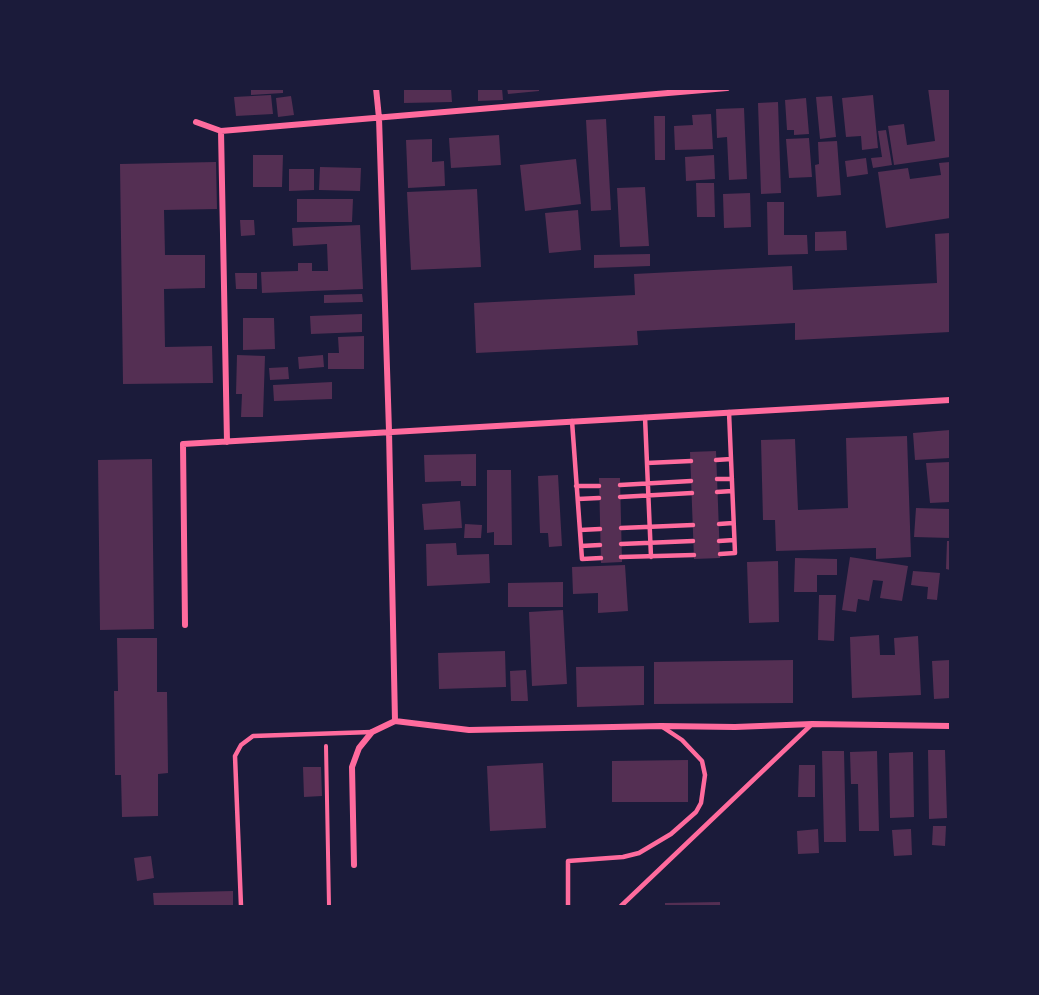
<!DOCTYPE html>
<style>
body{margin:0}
#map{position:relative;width:1039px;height:995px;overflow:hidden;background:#1b1b3a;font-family:"Crimson Pro",serif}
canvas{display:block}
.frame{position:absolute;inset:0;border:90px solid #1b1b3a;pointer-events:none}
</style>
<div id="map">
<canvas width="1039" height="995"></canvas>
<div class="frame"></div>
</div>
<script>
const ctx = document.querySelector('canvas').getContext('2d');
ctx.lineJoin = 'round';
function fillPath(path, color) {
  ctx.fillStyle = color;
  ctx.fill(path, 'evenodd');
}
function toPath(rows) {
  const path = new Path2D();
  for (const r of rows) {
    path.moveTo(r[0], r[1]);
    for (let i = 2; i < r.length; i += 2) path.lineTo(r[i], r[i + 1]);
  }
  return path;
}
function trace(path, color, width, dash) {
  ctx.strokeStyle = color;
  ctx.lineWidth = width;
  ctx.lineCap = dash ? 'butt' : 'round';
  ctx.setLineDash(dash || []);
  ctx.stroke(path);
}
const building = toPath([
 [251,88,283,88,283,93,251,95],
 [404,88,451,88,452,102,404,103],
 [478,88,502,88,503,100,478,101],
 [507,88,539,88,539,91,508,94],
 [928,88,950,88,950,157,894,165,888,126,904,124,907,145,935,141],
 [271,95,273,114,236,116,234,97],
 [873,95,878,148,862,150,861,136,846,137,842,98],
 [291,96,294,115,278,117,276,98],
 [832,96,836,137,820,139,816,97],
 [806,98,809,134,794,135,794,130,787,130,785,100],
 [778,102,781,193,761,194,758,103],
 [744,108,747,179,729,180,727,137,717,138,716,109],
 [711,114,713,149,675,150,674,126,693,125,692,115],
 [654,116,665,116,665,160,655,160],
 [606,119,611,210,591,211,586,120],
 [886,130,892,165,873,168,871,158,882,157,878,131],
 [499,135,501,165,451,168,449,138],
 [809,138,812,177,789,178,786,139],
 [432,139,432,162,444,161,445,186,408,188,406,140],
 [837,141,841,195,817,197,815,165,819,164,818,142],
 [253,155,283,155,282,187,253,187],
 [714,155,715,179,686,181,685,157],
 [866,158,868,174,847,177,845,161],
 [576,159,581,204,525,211,520,165],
 [216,162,217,209,164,210,165,255,205,255,205,288,164,289,165,347,212,346,213,383,123,384,120,164],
 [950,162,950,218,886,228,878,172,908,168,910,179,941,175,939,163],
 [320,167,361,168,360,191,319,190],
 [289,169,314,169,314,190,289,191],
 [696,183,714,183,715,217,697,217],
 [645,187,649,246,620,247,617,188],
 [477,189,481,267,411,270,407,192],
 [750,193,751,227,724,228,723,194],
 [297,199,353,199,352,222,297,222],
 [767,202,784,202,784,235,807,235,808,254,768,255],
 [578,210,581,250,549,253,545,213],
 [240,220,254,220,255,235,241,236],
 [360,225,363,289,262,293,261,272,298,271,298,263,312,263,312,271,328,271,327,244,293,246,292,228],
 [846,231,847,250,815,251,815,232],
 [950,233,950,332,795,340,795,323,637,331,638,345,476,353,474,303,635,295,634,274,792,266,793,290,937,283,935,234],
 [650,254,650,266,594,268,594,255],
 [235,273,257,273,257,289,236,289],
 [362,294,363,302,324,303,324,295],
 [362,314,362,332,311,334,310,316],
 [243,318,274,318,275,349,243,350],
 [364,336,364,369,328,369,328,353,339,353,338,337],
 [237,355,265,356,263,417,241,417,242,394,236,394],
 [323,355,324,367,299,369,298,357],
 [288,367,289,379,270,380,269,368],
 [332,382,332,399,274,401,273,385],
 [950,430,950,458,915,460,913,433],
 [907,436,911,557,876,559,876,548,776,551,775,520,763,520,761,440,795,439,798,510,848,508,846,438],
 [716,451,720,558,694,559,690,452],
 [476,454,476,486,461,486,461,481,425,482,424,455],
 [152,459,154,629,100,630,98,460],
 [950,462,950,502,930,503,926,463],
 [487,470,511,470,512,545,494,545,494,532,487,533],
 [558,475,562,546,549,547,548,533,540,533,538,476],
 [599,478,620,478,622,562,601,563],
 [460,501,462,528,424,530,422,504],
 [916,508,950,509,950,538,914,537],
 [465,524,482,525,481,538,464,538],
 [947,541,950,541,950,570,946,569],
 [456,543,457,555,489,554,490,583,427,586,426,544],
 [850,557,908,566,902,601,880,598,883,581,873,580,869,601,858,599,856,612,842,610],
 [795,558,837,559,837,575,817,575,817,592,794,592],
 [778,561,779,622,749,623,747,562],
 [625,565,628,611,598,613,598,593,573,594,572,567],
 [913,571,940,573,937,600,927,599,928,587,911,585],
 [563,582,563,607,508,607,508,583],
 [819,595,836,595,834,641,818,640],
 [563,610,567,684,532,686,529,612],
 [879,635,880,655,895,655,894,638,918,636,921,695,852,698,850,637],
 [117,638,157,638,157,692,167,692,168,773,158,774,158,816,122,817,121,775,115,775,114,691,118,691],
 [505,651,506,687,439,689,438,653],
 [793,660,793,703,654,704,654,662],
 [950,660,950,698,934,699,932,661],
 [644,666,644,705,577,707,576,667],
 [526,670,528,701,511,701,510,671],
 [928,750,945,750,947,818,929,819],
 [822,751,844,751,846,842,824,842],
 [877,751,879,831,859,831,858,784,851,784,850,752],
 [913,752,914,817,890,818,889,753],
 [688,760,688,802,612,802,612,761],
 [543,763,546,828,490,831,487,766],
 [799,765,815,765,815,797,798,797],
 [303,767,321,767,322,796,304,797],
 [933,826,946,826,945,846,932,845],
 [818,829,819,853,798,854,797,831],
 [911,829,912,855,894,856,892,830],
 [151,856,154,878,137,881,134,858],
 [233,891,233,906,154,906,153,893],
 [720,902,720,906,665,906,665,903]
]);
const path = toPath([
 [326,746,329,906]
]);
const service = toPath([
 [645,417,651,557],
 [572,421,582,559,601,558],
 [716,460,731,459],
 [647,463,691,461],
 [717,479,732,479],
 [620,485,691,481],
 [576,486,599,486],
 [717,492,732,491],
 [620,497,692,493],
 [578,499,599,498],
 [719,524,733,523],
 [621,528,693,525],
 [580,530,600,529],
 [719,541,734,540],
 [621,544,693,541],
 [581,546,600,545],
 [720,554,735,553,729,412],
 [621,557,694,555],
 [241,906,235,756,241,745,253,736,372,732],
 [568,906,568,861,623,857,639,853,671,834,696,812,701,803,705,775,702,761,682,740,661,726],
 [621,906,812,724]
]);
const minor = toPath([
 [376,88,379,118,389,431,395,721],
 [196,122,221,131,727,88],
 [221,131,227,442],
 [185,625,183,444,950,400],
 [395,721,469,730,661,726,735,727,812,724,950,726],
 [354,865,352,767,359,748,372,732,395,721]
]);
fillPath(building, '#542f53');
trace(path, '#ff6b9d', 4);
trace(service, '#ff6b9d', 4.5);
trace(minor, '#ff6b9d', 6);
</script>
